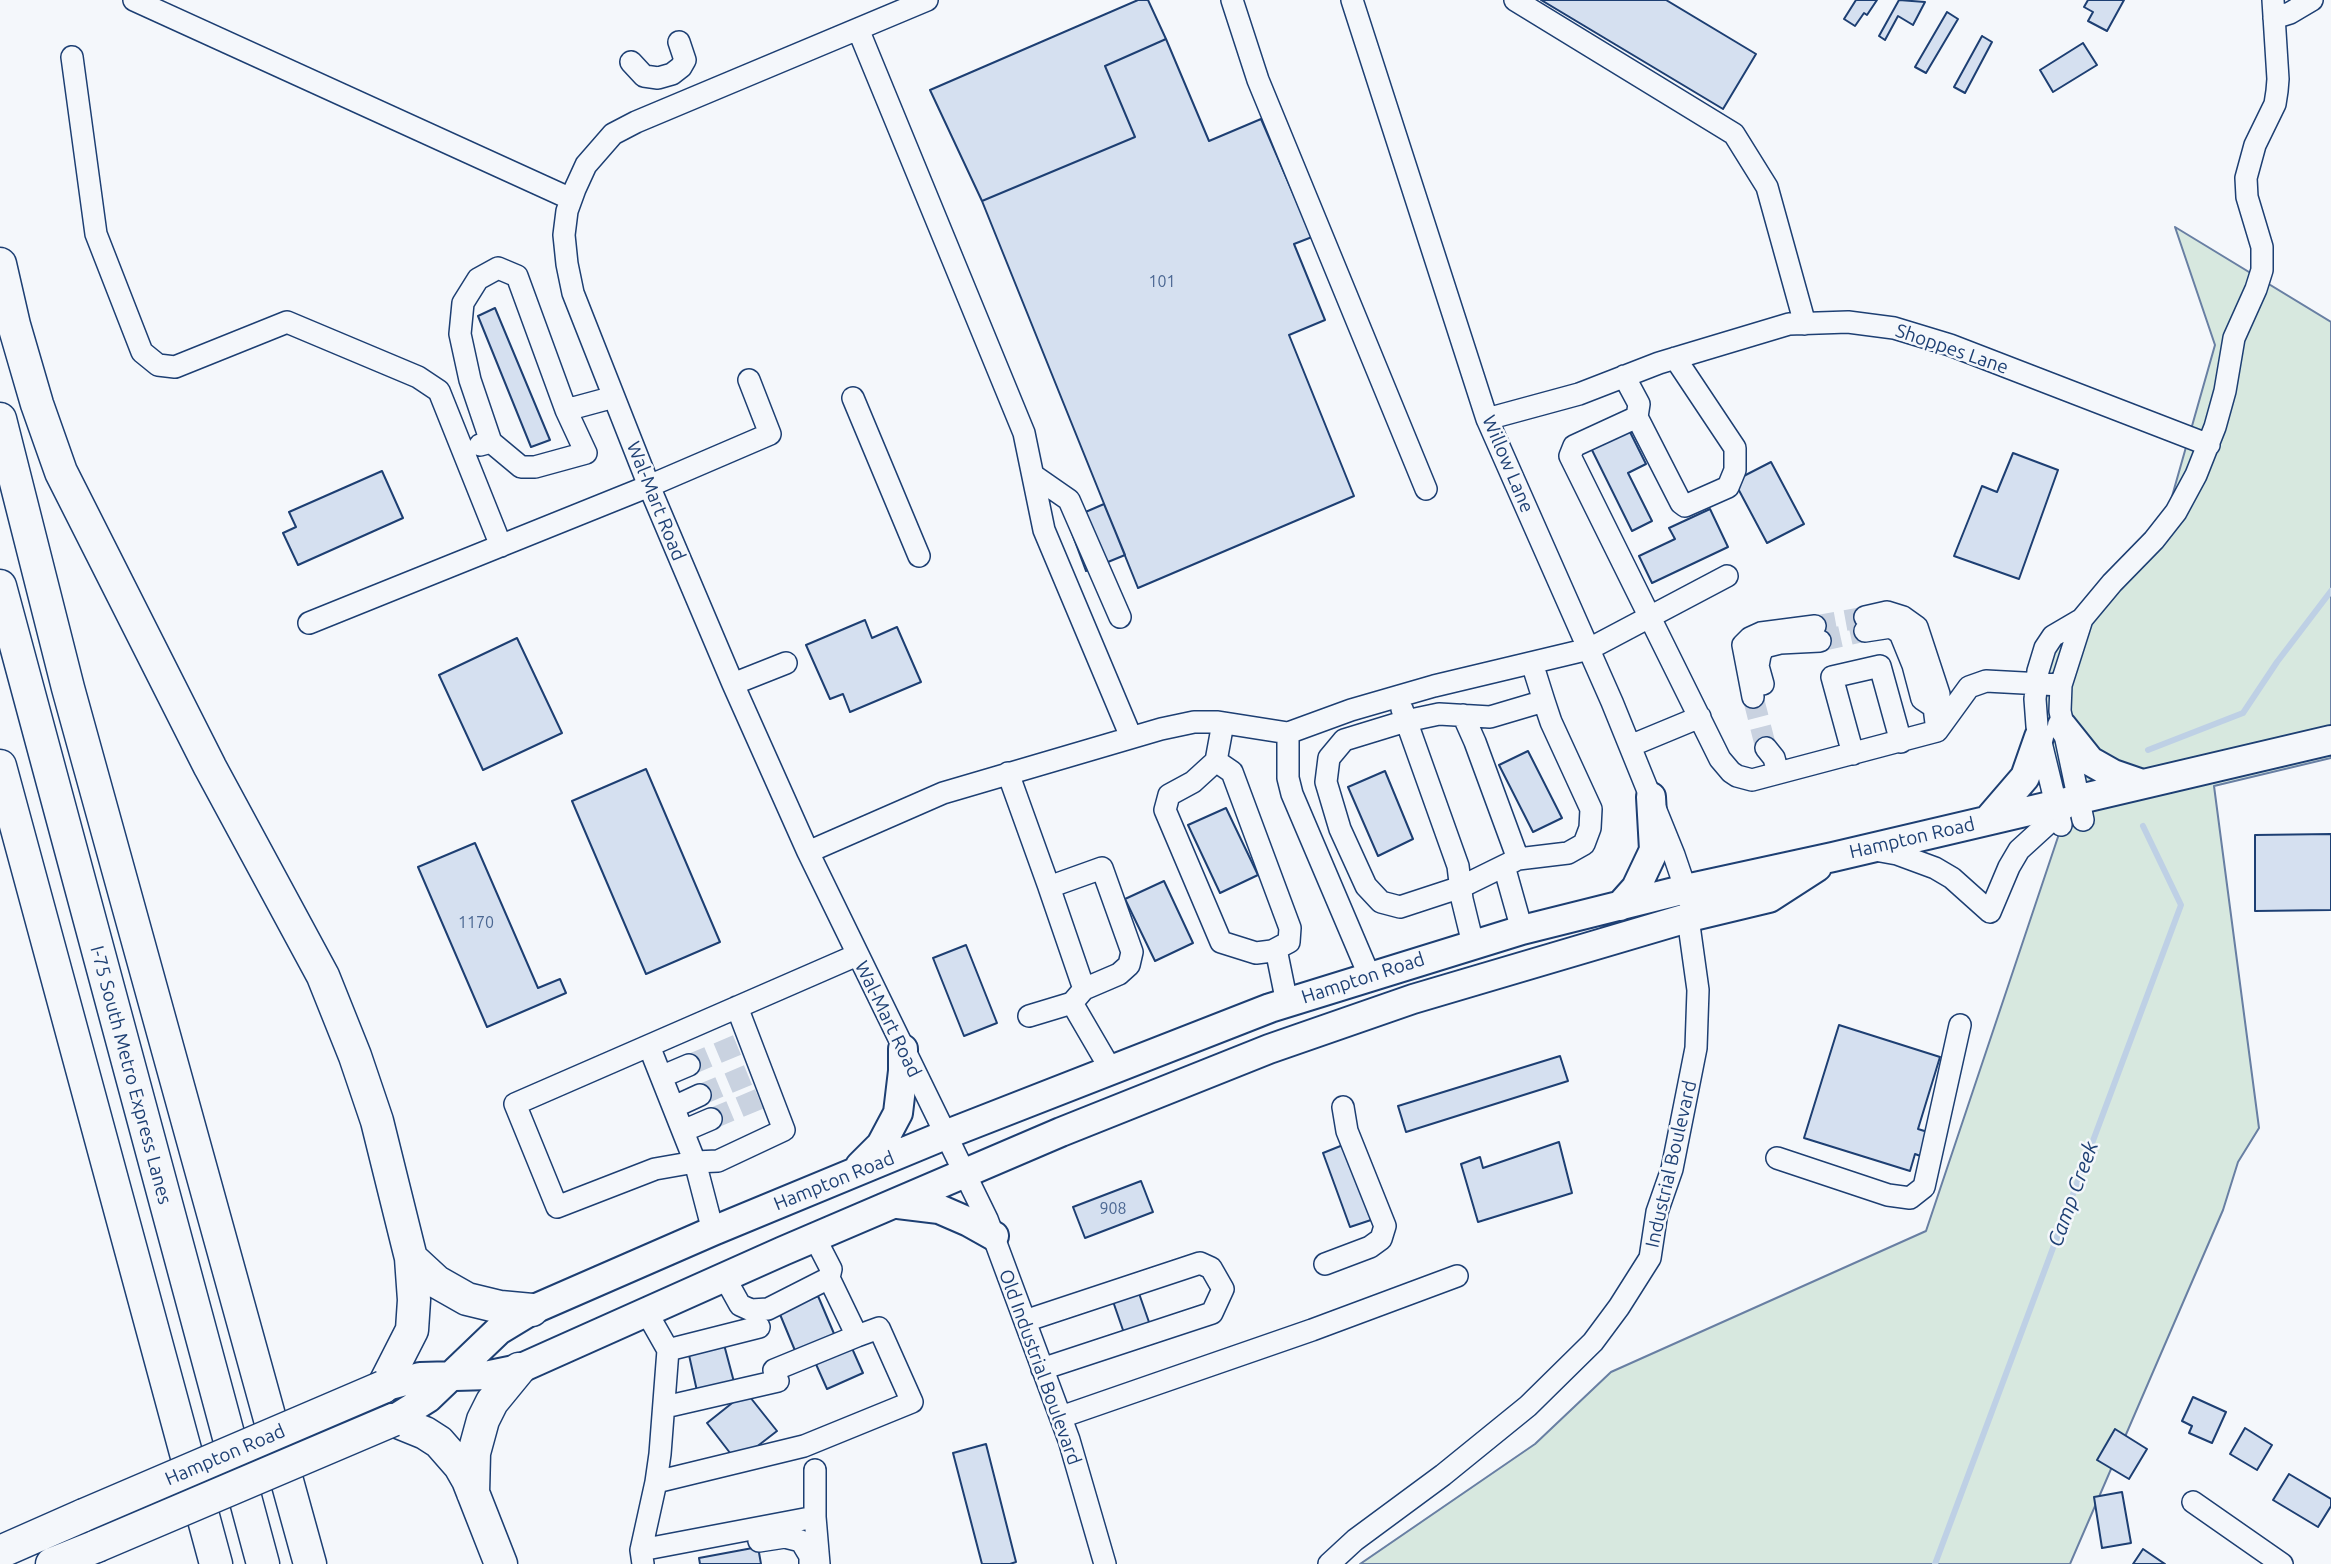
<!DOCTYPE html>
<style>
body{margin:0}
canvas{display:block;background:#f4f7fb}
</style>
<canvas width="2331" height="1564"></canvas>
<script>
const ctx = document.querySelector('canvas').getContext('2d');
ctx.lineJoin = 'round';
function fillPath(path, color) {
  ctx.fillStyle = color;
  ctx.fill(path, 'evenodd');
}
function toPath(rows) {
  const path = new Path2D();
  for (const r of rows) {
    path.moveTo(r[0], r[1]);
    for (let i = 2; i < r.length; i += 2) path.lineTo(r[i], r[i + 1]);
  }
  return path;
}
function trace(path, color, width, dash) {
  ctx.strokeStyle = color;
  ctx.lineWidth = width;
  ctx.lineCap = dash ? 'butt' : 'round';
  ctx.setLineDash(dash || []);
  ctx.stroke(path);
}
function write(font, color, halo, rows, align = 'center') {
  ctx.font = font + ' Ubuntu,sans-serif';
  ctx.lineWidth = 5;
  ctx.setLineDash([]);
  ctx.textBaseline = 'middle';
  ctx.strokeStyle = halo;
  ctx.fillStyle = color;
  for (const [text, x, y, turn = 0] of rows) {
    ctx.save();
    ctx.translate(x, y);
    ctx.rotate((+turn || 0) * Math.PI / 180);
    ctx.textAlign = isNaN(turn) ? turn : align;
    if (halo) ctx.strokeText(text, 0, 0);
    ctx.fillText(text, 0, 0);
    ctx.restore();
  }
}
const green = toPath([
 [2175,227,2331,322,2331,758,2214,786,2259,1128,2238,1162,2223,1210,2070,1564,1360,1564,1535,1444,1611,1372,1926,1231,2063,822,2035,656,2167,514,2215,345,2175,227]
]);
const stream = toPath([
 [2148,750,2243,713,2277,662,2331,591],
 [1935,1564,2181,905,2143,826]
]);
const building = toPath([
 [1138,0,1148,0,1166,39,1105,66,1135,137,982,201,930,90,1138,0],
 [1541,0,1666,0,1756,54,1723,109,1541,0],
 [1856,0,1877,0,1867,15,1864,13,1855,26,1844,19,1856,0],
 [1899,0,1925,2,1913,25,1898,16,1885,40,1879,36,1899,0],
 [2088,0,2124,0,2107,31,2088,21,2093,12,2084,7,2088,0],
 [1947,12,1958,19,1926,73,1915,67,1947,12],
 [1982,36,1992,42,1965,93,1954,87,1982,36],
 [1166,39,1209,141,1261,119,1312,237,1294,244,1325,320,1289,335,1354,496,1138,588,982,201,1135,137,1105,66,1166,39],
 [2083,43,2097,65,2053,92,2040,70,2083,43],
 [495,308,550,440,531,447,478,316,495,308],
 [1627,426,1646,464,1628,473,1652,521,1632,531,1589,444,1627,426],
 [2013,453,2058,470,2019,579,1954,556,1982,486,1997,492,2013,453],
 [1771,462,1804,524,1767,543,1734,481,1771,462],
 [382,471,403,518,298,565,283,533,296,527,289,512,382,471],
 [1104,504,1125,555,1086,571,1067,520,1104,504],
 [1710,509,1728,547,1652,583,1639,556,1675,539,1669,528,1710,509],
 [865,620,872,638,897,627,921,682,850,712,843,694,830,699,806,645,865,620],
 [517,638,562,733,483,770,439,675,517,638],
 [1528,751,1562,818,1533,832,1499,765,1528,751],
 [646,769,720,942,646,974,572,801,646,769],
 [1385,771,1413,839,1378,856,1348,787,1385,771],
 [1226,808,1258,875,1220,893,1188,825,1226,808],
 [2331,834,2331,910,2255,911,2255,835,2331,834],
 [475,843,538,988,560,979,566,993,487,1027,418,867,475,843],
 [1164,881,1193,943,1155,961,1125,899,1164,881],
 [966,945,997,1023,964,1036,933,958,966,945],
 [1839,1025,1940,1057,1918,1129,1934,1134,1926,1158,1915,1154,1910,1171,1804,1138,1839,1025],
 [1560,1056,1568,1081,1406,1132,1398,1106,1560,1056],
 [1559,1142,1572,1193,1478,1222,1461,1164,1480,1157,1483,1168,1559,1142],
 [1348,1143,1374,1219,1350,1227,1323,1153,1348,1143],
 [1141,1181,1153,1212,1085,1238,1073,1207,1141,1181],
 [1134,1279,1150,1325,1124,1333,1108,1287,1134,1279],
 [818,1296,835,1336,796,1353,779,1312,818,1296],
 [722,1337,734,1382,697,1391,687,1346,722,1337],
 [851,1346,863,1373,827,1389,815,1362,851,1346],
 [746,1392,777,1431,737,1462,707,1423,746,1392],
 [2193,1397,2226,1412,2212,1443,2189,1433,2192,1426,2182,1421,2193,1397],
 [2245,1428,2272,1445,2257,1470,2230,1454,2245,1428],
 [2115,1429,2147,1449,2129,1479,2097,1460,2115,1429],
 [986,1444,1016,1562,1010,1564,982,1564,953,1453,986,1444],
 [2289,1474,2331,1499,2331,1506,2318,1527,2273,1500,2289,1474],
 [2122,1492,2131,1543,2102,1548,2094,1497,2122,1492],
 [758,1547,761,1564,700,1564,699,1558,758,1547],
 [2143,1549,2165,1564,2133,1564,2143,1549]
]);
const minorTunnel = toPath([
 [1815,626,1865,617],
 [1820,641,1865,631],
 [1753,697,1766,748],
 [689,1065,737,1045],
 [700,1095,748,1075],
 [711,1119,759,1099]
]);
const minor = toPath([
 [134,0,571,199],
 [927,0,636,122,613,134,586,165,575,189,567,211,564,235,567,264,573,293,649,486,733,684,808,852,987,1219,1069,1440,1105,1564],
 [1232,0,1258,80,1426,489],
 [1352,0,1487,419,1612,702,1674,855,1690,902],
 [1515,0,1734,134,1767,187,1805,324],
 [2274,18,2290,13,2312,0],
 [858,29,1024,433,1044,530,1131,737],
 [72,57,96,234,142,352,158,365,175,367,287,322,418,377,439,391,501,546],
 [631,62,644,76,658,78,672,74,681,67,685,60,679,42],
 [1624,376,1639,404,1637,417,1574,446,1570,456,1720,759,1731,772,1737,776,1752,780,1937,731,1969,687,1986,681,2061,685],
 [853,398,919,556],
 [1637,417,1681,503,1685,506,1728,487,1735,470,1735,448,1675,358],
 [1487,419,1579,394,1659,363,1789,324,1848,322,1894,328,1950,345,2209,445],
 [491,442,470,380,460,334,463,303,478,279,498,268,517,276,566,410],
 [480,445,491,442,521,467,535,467,586,453,566,410,614,397],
 [1033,475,1069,500,1120,617],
 [1865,617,1887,612,1903,617,1917,627,1939,694,1934,707,1937,731],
 [2082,619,2061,685,2060,711,2083,820],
 [309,623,649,486,770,434,749,380],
 [1865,631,1891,627,1900,633,1913,665,1922,699,1934,707],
 [1532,663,1544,701,1551,722,1591,809,1590,828,1584,844,1568,853,1518,859,1461,887,1400,907,1381,902,1366,886,1340,829,1326,782,1329,758,1344,740,1406,721,1439,714,1490,717,1544,701],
 [733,684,786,663],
 [1763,684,1758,666,1760,655,1764,647,1780,643,1820,641],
 [1753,697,1743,645,1750,638,1761,633,1815,626],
 [1402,709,1458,866,1462,899,1473,944],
 [1463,715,1475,742,1518,859],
 [1288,733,1288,778,1292,794,1369,975],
 [1630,746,1700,717],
 [1766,748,1774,758,1778,773],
 [1853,754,1832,677,1880,666,1901,742],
 [1216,761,1232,772,1290,928,1289,942,1272,951,1256,953,1221,942,1165,810,1169,795,1193,782,1216,761,1223,723],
 [1008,773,1049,887],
 [2061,825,2037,726,2035,699,2038,671,2045,648,2053,636,2082,619,2112,583,2154,540,2176,512,2196,475,2215,427,2225,391,2234,338,2256,289,2262,270,2262,247,2247,197,2246,178,2255,145,2275,104,2277,91,2278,79,2273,0],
 [1875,850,1897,854,1935,868,1952,878,1990,912,2009,867,2019,850,2065,808],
 [808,852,943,793,1161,729,1194,722,1218,722,1288,733,1351,710,1434,686,1589,649,1727,576],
 [1504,866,1522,930],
 [1276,949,1287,1003],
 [1072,1003,1084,989,1119,974,1129,965,1132,952,1102,868,1049,887,1084,989],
 [1029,1016,1072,1003,1111,1070],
 [649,1046,695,1162,718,1161,784,1130,737,1007],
 [663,1076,689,1065],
 [674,1107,700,1095],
 [683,1131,711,1119],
 [1777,1158,1888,1195,1910,1198,1924,1187,1960,1025],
 [713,1231,695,1162,655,1169,557,1207,515,1104,857,955],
 [1325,1264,1370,1247,1381,1239,1385,1226,1347,1131,1343,1107],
 [725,1278,740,1305,751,1310,768,1309,829,1278,831,1269,815,1238],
 [1025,1321,1200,1263,1211,1268,1223,1289,1212,1313,1042,1369],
 [668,1350,759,1327],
 [774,1370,857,1336,829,1278],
 [665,1407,778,1381],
 [1061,1417,1312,1330,1457,1276],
 [815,1470,815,1517,819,1564],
 [656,1482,804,1446,912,1402,879,1328,857,1336],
 [2193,1502,2282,1564],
 [759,1541,785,1537,801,1541,810,1556,810,1564],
 [641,1550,815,1517],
 [643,1564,641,1550,656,1482,660,1454,668,1350,647,1313],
 [1329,1564,1355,1540,1443,1475,1528,1406,1593,1342,1619,1307,1650,1258,1657,1212,1672,1169,1696,1048,1698,990,1688,918]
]);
const major = toPath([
 [2062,726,2090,761,2113,774,2142,784],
 [1988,820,2025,777,2039,737],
 [1620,906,1636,888,1654,850,1651,797],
 [860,1166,881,1145,898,1113,903,1071,903,1049],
 [898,1204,939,1209,969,1222,994,1236],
 [383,1387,420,1377,490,1375,519,1369,783,1251,1061,1132,1269,1049,1413,999,1694,916,1769,898,1817,867],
 [393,1420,428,1398,499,1330,532,1310,713,1231,945,1135,1270,1008,1522,930,1686,889,1833,857,2331,740]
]);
const highway = toPath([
 [0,264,14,325,37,404,61,472,210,767,323,976,355,1056,377,1121,411,1258,414,1300,412,1330,383,1387],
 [0,419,68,688,310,1564],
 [0,586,263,1564],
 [0,766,216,1564],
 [411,1258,437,1282,467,1299,500,1307,532,1310],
 [393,1420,425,1433,439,1442,460,1466,468,1480,501,1564],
 [473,1493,474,1453,483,1420,492,1402,519,1369],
 [0,1552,84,1515],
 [52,1564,97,1546]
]);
const highwayBridge = toPath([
 [84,1515,383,1387],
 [97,1546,393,1420]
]);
const numberNames = [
 ["101",1162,282],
 ["1170",476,923],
 ["908",1113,1209]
];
const streetNames = [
 ["Shoppes Lane",1952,349,19],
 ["Willow Lane",1508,464,67],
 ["Wal-Mart Road",656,501,68],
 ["Hampton Road",1912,838,-13],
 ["Hampton Road",1363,978,-18],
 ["Wal-Mart Road",888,1019,64],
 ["I-75 South Metro Express Lanes",131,1075,75],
 ["Industrial Boulevard",1671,1164,-77],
 ["Hampton Road",834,1181,-22],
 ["Old Industrial Boulevard",1040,1367,70],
 ["Hampton Road",225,1455,-23]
];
const waterNames = [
 ["Camp Creek",2073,1194,-70]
];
fillPath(green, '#d7e8df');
trace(green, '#687fa3', 2);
trace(stream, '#bed0e5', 6);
fillPath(building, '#d5e0f0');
trace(building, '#1d3f73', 2);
trace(minorTunnel, '#c9d2e0', 21, [21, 10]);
trace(minor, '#1d3f73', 24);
trace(major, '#1d3f73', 32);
trace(highway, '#1d3f73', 35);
trace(minor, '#f4f7fb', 21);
trace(major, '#f4f7fb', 28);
trace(highway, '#f4f7fb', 32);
trace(highwayBridge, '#1d3f73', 35, []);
trace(highwayBridge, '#f4f7fb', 32);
write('16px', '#4b6792', null, numberNames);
write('19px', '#1d3f73', '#f4f7fb', streetNames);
write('italic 21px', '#1d3f73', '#f4f7fb', waterNames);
</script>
